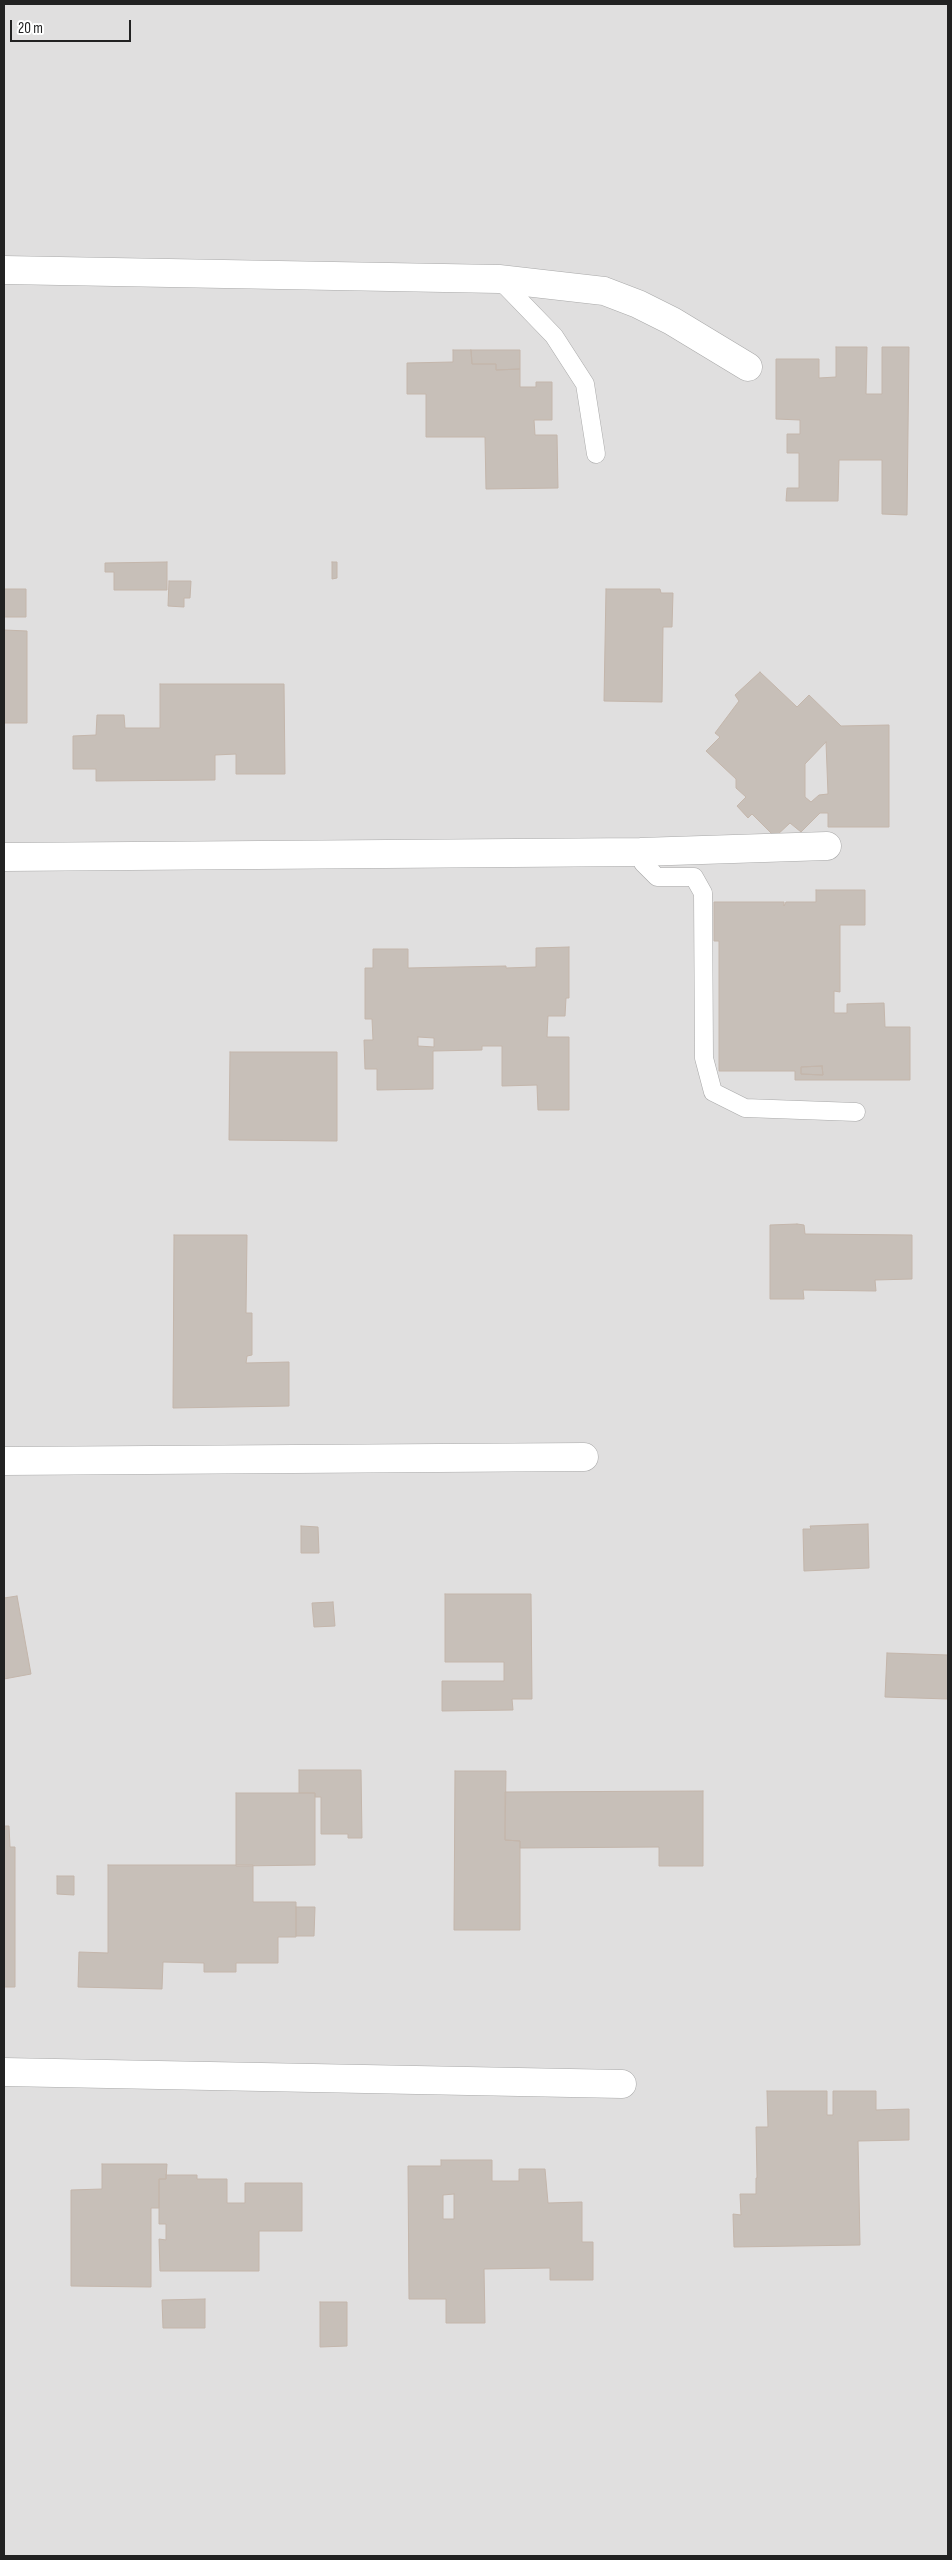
<!DOCTYPE html>
<style>
body{margin:0}
#map{position:relative;width:952px;height:2560px;overflow:hidden;background:#f2efe9;font-family:"Sofia Sans Condensed",sans-serif}
canvas{display:block}
.frame{position:absolute;inset:0;border:5px solid #222;pointer-events:none}
.scale{position:absolute;left:10px;top:20px;width:121px;height:22px;box-sizing:border-box;border:2px solid #222;border-top:0;padding-left:6px;font-size:15px;line-height:18px;white-space:nowrap;color:#222;-webkit-text-stroke:4px #fff;paint-order:stroke}
</style>
<div id="map">
<canvas width="952" height="2560"></canvas>
<div class="frame"></div>
<div class="scale">20 m</div>
</div>
<script>
const ctx = document.querySelector('canvas').getContext('2d');
ctx.lineJoin = 'round';
function fillPath(path, color) {
  ctx.fillStyle = color;
  ctx.fill(path, 'evenodd');
}
function toPath(rows) {
  const path = new Path2D();
  for (const r of rows) {
    path.moveTo(r[0], r[1]);
    for (let i = 2; i < r.length; i += 2) path.lineTo(r[i], r[i + 1]);
  }
  return path;
}
function trace(path, color, width, dash) {
  ctx.strokeStyle = color;
  ctx.lineWidth = width;
  ctx.lineCap = dash ? 'butt' : 'round';
  ctx.setLineDash(dash || []);
  ctx.stroke(path);
}
const residential = toPath([
 [4,4,948,4,948,2556,4,2556]
]);
const building = toPath([
 [836,347,867,347,866,394,882,394,882,347,909,347,907,515,882,514,882,460,839,460,838,501,786,501,787,488,799,488,799,453,787,453,787,434,800,434,800,420,776,419,776,359,819,359,819,378,836,377,836,347],
 [453,350,471,350,472,364,496,364,496,370,520,369,520,387,536,387,536,382,552,382,552,420,534,420,535,435,557,435,558,488,486,489,485,437,426,437,426,394,407,394,407,363,453,362,453,350],
 [471,350,520,350,520,369,496,370,496,364,472,364,471,350],
 [167,562,167,590,114,590,114,572,105,572,105,563,167,562],
 [332,562,337,562,337,578,332,579,332,562],
 [169,581,191,581,190,598,184,598,184,607,168,606,169,581],
 [4,589,26,589,26,617,4,617,4,589],
 [606,589,660,589,661,593,673,593,672,627,663,627,662,702,604,701,606,589],
 [4,630,27,631,27,723,4,723,4,630],
 [760,672,797,707,809,695,841,726,889,725,889,827,828,827,828,813,820,813,801,832,790,823,775,837,752,814,748,818,737,806,746,797,736,788,736,779,706,751,720,737,715,733,739,701,735,695,760,672],
 [826,742,828,794,819,795,811,802,805,797,805,764,826,742],
 [160,684,284,684,285,774,236,774,236,754,215,755,215,780,96,781,96,769,73,769,73,736,96,735,97,715,124,715,125,728,160,728,160,684],
 [816,890,865,890,865,925,840,925,840,992,834,991,834,1013,847,1013,847,1004,884,1003,885,1027,910,1027,910,1080,795,1080,795,1071,719,1071,719,941,714,941,714,902,784,902,784,906,786,902,816,902,816,890],
 [822,1066,823,1075,801,1074,801,1067,822,1066],
 [569,947,569,998,566,998,565,1016,548,1016,547,1037,569,1037,569,1110,538,1110,537,1085,502,1086,502,1046,482,1046,482,1050,433,1051,433,1089,377,1090,377,1069,365,1069,364,1040,373,1040,372,1019,365,1019,365,968,373,968,373,949,408,949,408,968,506,966,506,968,536,967,536,948,569,947],
 [418,1037,434,1038,434,1047,418,1046,418,1037],
 [230,1052,337,1052,337,1141,229,1140,230,1052],
 [822,1066,823,1075,801,1074,801,1067,822,1066],
 [797,1224,804,1225,805,1234,912,1235,912,1279,875,1280,876,1291,803,1290,804,1299,770,1299,770,1225,797,1224],
 [174,1235,247,1235,246,1313,252,1313,252,1355,247,1356,246,1363,289,1362,289,1406,173,1408,174,1235],
 [868,1524,869,1568,804,1571,803,1529,811,1529,810,1526,868,1524],
 [301,1526,318,1527,319,1553,301,1553,301,1526],
 [445,1594,531,1594,532,1699,512,1699,513,1710,442,1711,442,1681,504,1681,504,1662,445,1662,445,1594],
 [17,1596,31,1674,4,1679,4,1598,17,1596],
 [333,1602,335,1626,314,1627,312,1603,333,1602],
 [887,1653,948,1655,948,1699,885,1697,887,1653],
 [299,1770,361,1770,362,1838,348,1838,348,1834,321,1834,321,1797,315,1797,315,1793,299,1793,299,1770],
 [455,1771,506,1771,505,1840,520,1841,520,1930,454,1930,455,1771],
 [703,1791,703,1866,659,1866,659,1847,520,1848,520,1841,505,1840,505,1792,703,1791],
 [236,1793,315,1793,315,1865,236,1866,236,1793],
 [4,1826,9,1826,10,1847,15,1847,15,1987,4,1987,4,1826],
 [108,1865,253,1865,253,1902,296,1902,296,1937,278,1937,278,1963,236,1963,236,1972,204,1972,204,1963,163,1962,162,1989,78,1987,79,1952,108,1953,108,1865],
 [57,1876,74,1876,74,1895,57,1894,57,1876],
 [296,1907,315,1907,314,1936,296,1936,296,1907],
 [767,2091,827,2091,827,2115,833,2115,833,2091,876,2091,876,2110,909,2109,909,2140,858,2141,860,2245,734,2247,733,2214,741,2215,740,2194,756,2194,756,2178,757,2178,756,2127,768,2127,767,2091],
 [441,2160,492,2160,492,2181,519,2181,519,2169,545,2169,548,2203,582,2202,582,2242,593,2242,593,2280,550,2280,550,2268,484,2269,485,2323,446,2323,446,2299,409,2299,408,2166,441,2166,441,2160],
 [454,2194,454,2219,443,2219,443,2195,454,2194],
 [102,2164,167,2164,166,2179,159,2179,159,2208,151,2208,151,2287,71,2286,71,2190,102,2189,102,2164],
 [166,2175,197,2175,197,2179,227,2179,227,2203,245,2203,245,2183,302,2183,302,2231,259,2231,259,2271,160,2271,159,2239,166,2240,166,2224,159,2224,159,2179,166,2179,166,2175],
 [205,2299,205,2328,163,2328,162,2300,205,2299],
 [320,2302,347,2302,347,2346,320,2347,320,2302]
]);
const service = toPath([
 [499,279,554,336,585,384,596,454],
 [640,852,643,863,657,877,694,877,703,893,704,1058,713,1092,745,1108,856,1112]
]);
const minor = toPath([
 [4,270,499,279,604,291,638,304,672,321,748,367],
 [4,857,640,852,827,846],
 [4,1461,584,1457],
 [4,2072,622,2084]
]);
fillPath(residential, '#e0dfdf');
fillPath(building, '#c7bfb8');
trace(building, '#c4b6ab', 1);
trace(service, '#a9a9a9', 19);
trace(minor, '#a9a9a9', 29);
trace(service, '#fff', 18);
trace(minor, '#fff', 28);
</script>
